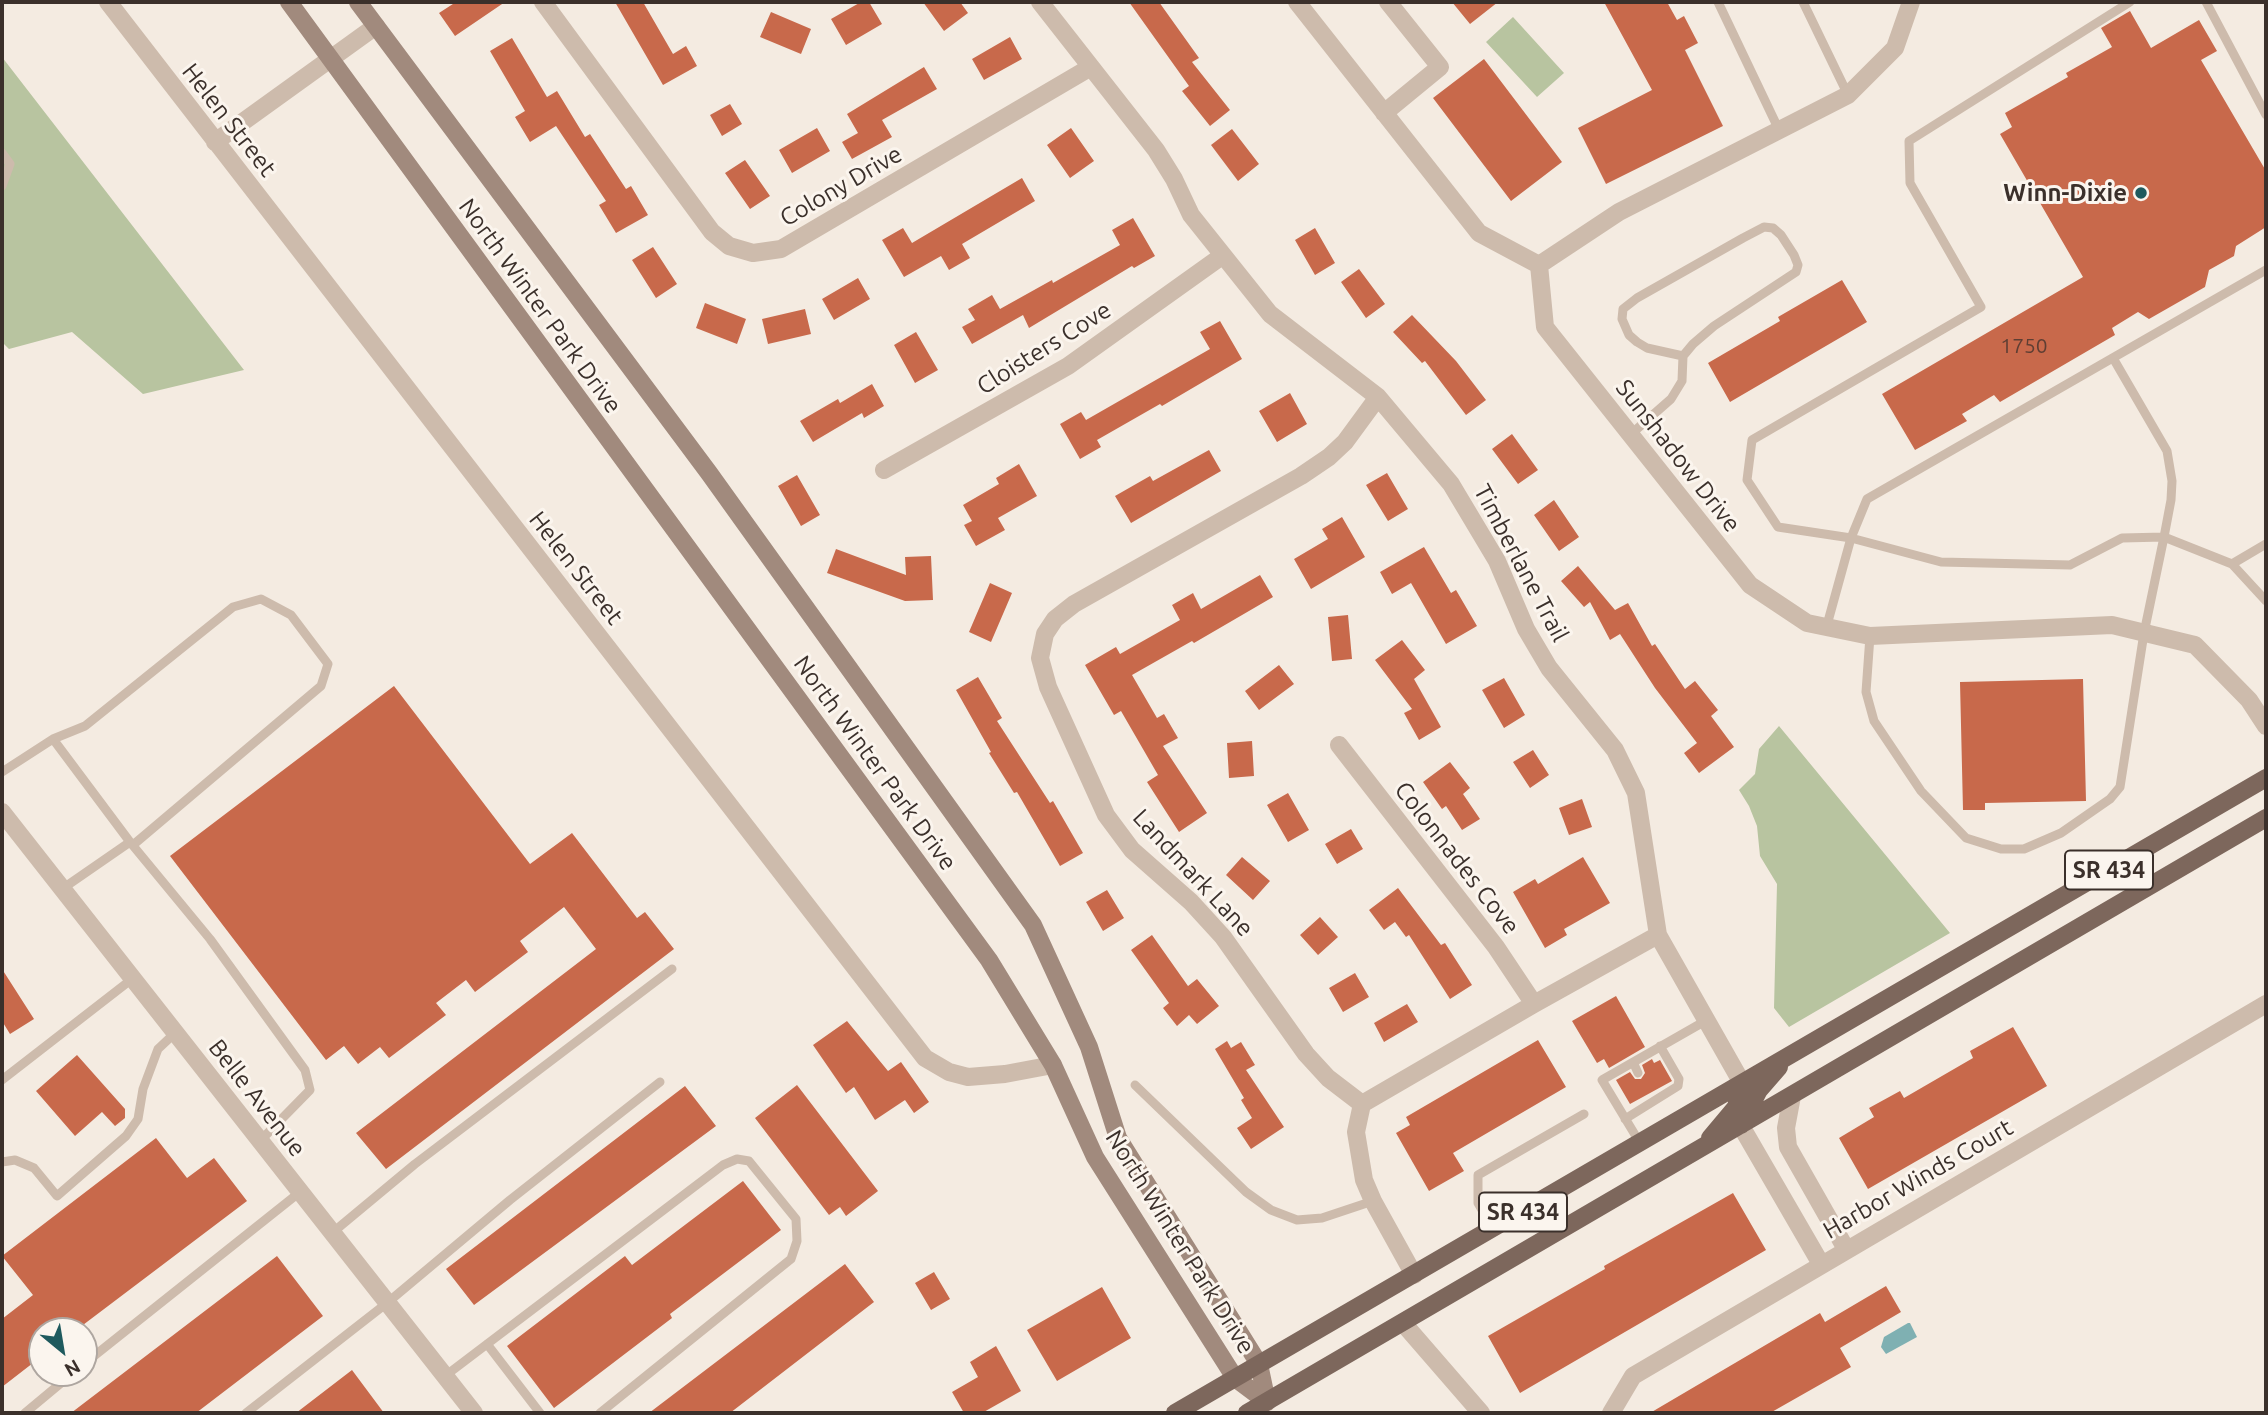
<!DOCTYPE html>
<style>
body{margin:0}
#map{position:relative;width:2268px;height:1415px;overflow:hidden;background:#f4ebe1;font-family:Ubuntu,sans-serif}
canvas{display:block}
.frame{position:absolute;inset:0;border:4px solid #3b302b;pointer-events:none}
.north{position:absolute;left:28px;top:1317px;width:70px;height:70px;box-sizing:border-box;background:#fbf5ee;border:2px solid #aea6a0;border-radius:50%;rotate:150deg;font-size:19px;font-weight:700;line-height:28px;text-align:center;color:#3b302b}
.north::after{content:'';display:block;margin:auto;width:24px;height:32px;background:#1f5a5e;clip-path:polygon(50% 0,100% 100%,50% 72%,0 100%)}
</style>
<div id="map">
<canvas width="2268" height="1415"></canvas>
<div class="frame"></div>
<div class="north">N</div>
</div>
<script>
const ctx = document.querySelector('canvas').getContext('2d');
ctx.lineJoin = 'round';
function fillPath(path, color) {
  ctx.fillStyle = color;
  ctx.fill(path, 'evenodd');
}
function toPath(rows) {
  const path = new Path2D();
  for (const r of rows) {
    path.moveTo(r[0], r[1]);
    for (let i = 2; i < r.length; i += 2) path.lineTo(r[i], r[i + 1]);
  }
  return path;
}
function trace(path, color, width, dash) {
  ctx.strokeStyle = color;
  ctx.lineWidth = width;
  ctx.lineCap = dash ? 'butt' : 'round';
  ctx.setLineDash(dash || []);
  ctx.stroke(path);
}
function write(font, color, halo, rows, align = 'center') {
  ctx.font = font + ' Ubuntu,sans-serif';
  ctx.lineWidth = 6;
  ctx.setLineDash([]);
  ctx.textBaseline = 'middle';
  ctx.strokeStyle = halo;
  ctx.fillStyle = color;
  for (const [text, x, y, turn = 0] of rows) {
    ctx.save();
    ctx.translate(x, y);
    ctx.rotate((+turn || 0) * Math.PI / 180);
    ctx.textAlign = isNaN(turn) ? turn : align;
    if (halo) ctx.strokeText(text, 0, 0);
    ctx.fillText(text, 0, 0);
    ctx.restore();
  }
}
const green = toPath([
 [1513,17,1564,73,1537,97,1486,42],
 [2,57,244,370,143,394,72,332,9,349,2,342],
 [1779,726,1950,933,1789,1027,1774,1008,1777,884,1760,856,1757,826,1749,806,1739,790,1755,774,1759,749]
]);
const water = toPath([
 [1908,1323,1910,1323,1917,1337,1886,1354,1881,1347,1884,1337]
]);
const building = toPath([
 [456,2,505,2,455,36,439,13],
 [615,2,643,2,673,54,686,46,697,66,663,85],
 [861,2,869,2,882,24,846,45,831,19],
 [923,2,960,2,968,13,944,31],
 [1129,2,1159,2,1199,58,1192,62,1230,110,1210,126,1182,91,1189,86],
 [1452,2,1498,2,1470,24],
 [1604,2,1667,2,1677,20,1684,16,1698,43,1685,50,1723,126,1606,184,1578,128,1652,90],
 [2130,11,2151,48,2199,20,2217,51,2201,60,2266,171,2266,227,2236,246,2234,256,2209,270,2205,287,2149,319,2138,312,2112,328,2115,335,2000,402,1994,395,1962,414,1967,421,1915,450,1882,394,2083,277,2000,134,2012,127,2005,113,2068,77,2066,73,2112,47,2101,28],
 [771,12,811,29,801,54,760,37],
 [1010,37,1022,59,984,80,972,59],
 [512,38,547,97,557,91,585,137,590,134,626,189,631,186,648,215,616,233,599,205,606,201,556,126,530,142,515,117,525,111,490,51],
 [1484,59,1562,162,1511,201,1433,98],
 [924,67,937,89,882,120,892,137,852,159,842,142,858,133,847,114],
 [730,104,742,124,722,136,710,115],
 [817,128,830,151,792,173,779,150],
 [1071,128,1094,161,1070,178,1047,145],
 [1232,129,1259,164,1238,181,1211,145],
 [745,160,770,196,750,209,725,173],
 [1022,178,1035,201,962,244,970,258,949,270,941,256,904,277,882,240,903,228,912,243],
 [1133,218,1155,256,1134,268,1132,266,1029,328,1023,315,972,344,962,327,975,320,968,309,992,295,1000,309,1052,280,1053,283,1120,245,1112,230],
 [1315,228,1335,263,1315,275,1295,240],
 [653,247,677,284,656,298,632,260],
 [1359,269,1385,304,1366,318,1341,282],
 [858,278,870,299,834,320,822,299],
 [1842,280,1867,322,1730,402,1708,363,1780,321,1778,317],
 [705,303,746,319,737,344,696,328],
 [805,309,811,334,768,344,762,319],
 [1412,315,1456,361,1486,400,1466,415,1425,361,1422,363,1393,332],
 [1220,321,1242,359,1162,406,1160,404,1097,440,1101,447,1080,459,1060,424,1081,412,1086,420,1210,349,1200,332],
 [916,332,938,370,915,383,894,345],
 [872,384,884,406,864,418,862,413,813,442,800,421,838,399,840,403],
 [1290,393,1307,424,1277,442,1259,411],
 [1512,434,1538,470,1518,484,1492,449],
 [1209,450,1221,471,1131,523,1115,496,1150,476,1153,481],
 [1019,464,1037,496,998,518,1005,530,976,546,964,525,972,521,963,505,999,484,996,478],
 [1387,473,1408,509,1388,521,1366,485],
 [797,475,820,515,801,526,778,486],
 [1554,500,1579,537,1559,551,1534,515],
 [1342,517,1365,557,1311,589,1294,559,1328,539,1322,529],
 [1424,547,1451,593,1456,590,1477,626,1446,644,1411,583,1392,594,1380,572],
 [836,549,906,575,905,557,931,556,933,600,905,601,827,573],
 [1578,566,1615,610,1628,603,1652,646,1655,644,1685,689,1695,681,1718,710,1711,716,1734,747,1699,773,1684,753,1697,743,1655,688,1620,634,1610,640,1590,602,1584,607,1561,581],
 [1260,575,1273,597,1194,643,1192,641,1132,675,1157,718,1164,714,1178,738,1163,746,1207,813,1179,832,1147,782,1158,775,1121,711,1114,715,1085,665,1116,647,1120,654,1180,620,1172,605,1193,593,1201,609],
 [990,583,1012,593,991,642,969,632],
 [1348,615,1352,659,1332,661,1328,617],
 [1402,640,1425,670,1414,679,1441,727,1419,740,1404,713,1412,709,1375,660],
 [1279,665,1294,684,1259,710,1245,691],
 [978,677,1002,718,997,721,1050,803,1053,801,1083,853,1060,866,1017,792,1014,793,989,753,991,752,956,690],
 [1504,678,1525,715,1504,728,1482,690],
 [2083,679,2086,801,1985,803,1985,810,1963,810,1960,682],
 [394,686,530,864,572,833,637,918,645,912,674,949,386,1169,356,1133,596,949,564,907,520,941,528,952,475,992,466,980,436,1003,446,1015,389,1058,380,1047,358,1064,344,1046,326,1060,170,856],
 [1252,741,1254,776,1229,778,1227,743],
 [1533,750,1549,775,1530,788,1513,762],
 [1450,762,1470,788,1463,794,1480,819,1462,830,1446,806,1442,809,1423,782],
 [1288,793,1309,830,1288,842,1267,805],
 [1582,799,1592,827,1569,835,1559,808],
 [1351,829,1363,849,1337,864,1325,844],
 [1242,857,1270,881,1253,900,1226,875],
 [1583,857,1610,903,1564,929,1567,935,1545,948,1513,892,1535,879,1538,884],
 [1398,888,1441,945,1445,943,1472,985,1450,999,1409,935,1406,937,1395,922,1384,930,1369,910],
 [1107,890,1124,918,1103,931,1086,902],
 [1320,917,1338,937,1318,955,1300,935],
 [1152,935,1188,986,1197,979,1219,1006,1197,1024,1189,1015,1177,1026,1163,1008,1169,1003,1131,950],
 [2,969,34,1019,10,1034,2,1021],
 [1355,973,1369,997,1343,1012,1329,988],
 [1616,996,1645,1047,1609,1068,1604,1059,1597,1063,1572,1021],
 [1407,1004,1418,1022,1384,1042,1374,1023],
 [847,1021,888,1071,901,1062,929,1102,914,1113,905,1100,875,1120,854,1087,846,1093,813,1045],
 [2013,1027,2047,1086,1868,1189,1839,1138,1874,1117,1869,1108,1900,1091,1904,1098,1973,1058,1970,1051],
 [1538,1040,1566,1087,1453,1153,1464,1171,1429,1191,1396,1133,1410,1125,1406,1117],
 [1227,1041,1231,1048,1241,1042,1255,1065,1246,1070,1284,1127,1251,1149,1237,1128,1252,1118,1241,1100,1244,1098,1215,1049],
 [77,1055,125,1109,125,1118,115,1126,102,1112,75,1136,36,1091],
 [1652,1059,1654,1063,1660,1060,1672,1081,1630,1104,1616,1080,1630,1072,1635,1079,1641,1079,1645,1073,1642,1065],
 [797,1085,878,1191,846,1216,840,1207,829,1215,755,1118],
 [685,1086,716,1126,474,1305,446,1269],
 [156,1138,187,1178,214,1158,247,1201,75,1331,42,1331,42,1356,2,1387,2,1319,33,1295,2,1256],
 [743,1181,781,1230,670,1314,672,1318,554,1408,507,1346,625,1256,632,1265],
 [1733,1193,1766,1250,1520,1393,1488,1336,1605,1269,1604,1266],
 [277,1256,323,1316,196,1413,71,1413],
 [845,1264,874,1302,730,1413,649,1413],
 [934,1272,950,1299,931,1310,915,1283],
 [1886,1286,1901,1312,1840,1348,1851,1367,1770,1413,1650,1413,1820,1313,1825,1322],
 [1102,1287,1131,1338,1057,1381,1027,1330],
 [996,1346,1021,1391,982,1413,964,1413,952,1392,978,1377,970,1362],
 [352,1370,384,1413,296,1413]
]);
const lane = toPath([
 [1718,2,1779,130],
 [1803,2,1848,95],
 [2130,2,1909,141,1910,183,1981,307,1752,440,1747,480,1778,527,1851,538,1867,499,2266,270],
 [2206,2,2266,115],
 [2,153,10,164,2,186],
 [1630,435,1671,399,1682,381,1683,356,1693,344,1714,326,1796,272,1798,265,1794,255,1781,235,1773,228,1764,227,1743,238,1637,298,1623,309,1622,319,1629,335,1637,342,1647,348,1683,356],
 [2232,564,2266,601],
 [1827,625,1851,538,1941,562,2070,565,2122,538,2164,537,2171,500,2172,481,2167,451,2113,358],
 [1870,636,1866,692,1874,721,1921,791,1966,838,2001,849,2024,849,2061,833,2110,799,2120,787,2144,633,2164,537,2232,564,2266,544],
 [53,739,130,842,210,939,305,1070,310,1090,260,1141],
 [2,772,53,739,85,726,233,607,261,599,291,615,328,664,321,686,133,845],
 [62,889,130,842],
 [1633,1062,1638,1073],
 [2,1080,132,979],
 [1135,1085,1246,1192,1271,1210,1297,1220,1322,1218,1373,1201],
 [1625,1119,1678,1086,1679,1079,1660,1046],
 [1640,1143,1602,1080,1707,1020],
 [2,1162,15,1160,34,1168,57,1196,126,1136,138,1119,143,1089,158,1049,175,1033],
 [1493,1229,1478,1203,1478,1175,1584,1114],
 [332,1233,415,1164,672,969],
 [487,1344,540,1413],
 [84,1364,300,1192],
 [445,1376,723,1165,737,1159,749,1161,796,1219,797,1241,791,1259,600,1413],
 [25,1413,73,1373],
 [246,1413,387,1303,510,1200,660,1082]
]);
const street = toPath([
 [108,2,925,1058,949,1072,968,1077,1005,1074,1053,1065],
 [543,2,712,232,729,246,753,253,781,249,1091,67],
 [1040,2,1156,150,1174,179,1191,215,1270,314,1378,397,1451,484,1497,561,1526,629,1549,668,1615,750,1636,793,1658,935,1742,1083],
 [1297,2,1479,233,1539,265],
 [1384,113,1440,67,1388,2],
 [215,142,376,26],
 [1539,265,1545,327,1750,585,1807,623,1870,636,2112,625,2195,645,2249,700,2266,726],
 [1539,265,1619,212,1848,95,1895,48,1911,2],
 [884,470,1068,366,1222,256],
 [1339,745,1496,947,1534,1004],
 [2,812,474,1413],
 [1792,1096,1786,1128,1788,1147,1846,1249],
 [1362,1104,1328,1078,1306,1054,1223,937,1191,902,1132,850,1106,815,1048,687,1040,658,1045,634,1055,619,1074,604,1301,476,1329,457,1345,442,1378,397],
 [1362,1104,1534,1004,1658,935],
 [1362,1104,1356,1132,1364,1180,1373,1201,1414,1275],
 [1741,1126,1821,1264],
 [1403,1323,1481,1413],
 [1611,1413,1633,1376,2266,1004]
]);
const secondary = toPath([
 [289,2,989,960,1053,1065,1095,1157,1235,1378,1267,1402],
 [358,2,709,473,1033,925,1089,1047,1118,1138,1259,1364,1267,1402]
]);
const primary = toPath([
 [1741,1125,1759,1090,1779,1067],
 [1710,1138,1736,1107,1742,1083],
 [1175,1413,2266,778],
 [1247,1413,2266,818]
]);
const markers = [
 [2141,193,7,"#1f5a5e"]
];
const numberNames = [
 ["1750",2024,346]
];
const shields = [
 [2109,870,88],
 [1523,1212,88]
];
const shieldNames = [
 ["SR 434",2109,870],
 ["SR 434",1523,1212]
];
const streetNames = [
 ["Helen Street",229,120,52],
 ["Colony Drive",841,186,-30],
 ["North Winter Park Drive",540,306,54],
 ["Cloisters Cove",1044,348,-32],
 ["Sunshadow Drive",1678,456,52],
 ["Timberlane Trail",1521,563,62],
 ["Helen Street",576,568,52],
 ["North Winter Park Drive",875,763,54],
 ["Colonnades Cove",1457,858,52],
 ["Landmark Lane",1193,873,47],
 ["Belle Avenue",257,1098,52],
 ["Harbor Winds Court",1918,1179,-30],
 ["North Winter Park Drive",1180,1242,58]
];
const poiNames = [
 ["Winn-Dixie",2127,193]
];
fillPath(green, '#b8c4a0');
fillPath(water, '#7fb0b2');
fillPath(building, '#c8694b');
trace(lane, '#cdbbac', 9);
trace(street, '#cdbbac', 18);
trace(secondary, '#a18a7d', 18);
trace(primary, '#7d675c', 18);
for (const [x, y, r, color] of markers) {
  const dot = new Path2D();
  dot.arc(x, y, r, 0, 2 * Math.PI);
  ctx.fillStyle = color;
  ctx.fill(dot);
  trace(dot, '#fbf5ee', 2.5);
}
write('21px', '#5e3e33', null, numberNames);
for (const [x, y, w] of shields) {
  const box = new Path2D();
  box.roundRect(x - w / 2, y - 19.5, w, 39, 5);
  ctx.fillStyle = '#fbf5ee';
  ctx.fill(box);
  trace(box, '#3b302b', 2);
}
write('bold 23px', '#3b302b', null, shieldNames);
write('24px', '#3b302b', '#fbf5ee', streetNames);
write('bold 24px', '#3b302b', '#fbf5ee', poiNames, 'right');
</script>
